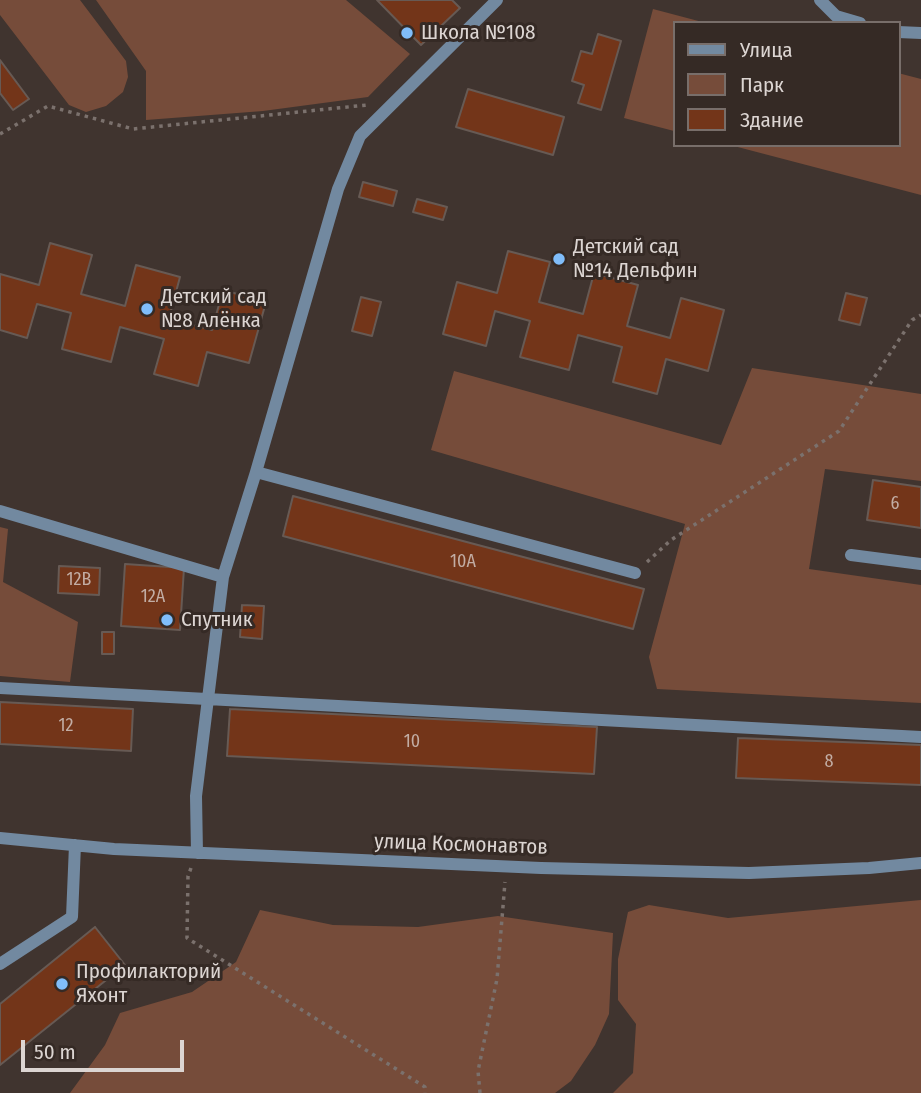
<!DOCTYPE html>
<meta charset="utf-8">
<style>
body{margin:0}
#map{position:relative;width:921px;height:1093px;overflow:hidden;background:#40342f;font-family:"Fira Sans Condensed",sans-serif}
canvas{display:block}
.legend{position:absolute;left:673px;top:21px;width:228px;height:126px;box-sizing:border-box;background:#352a25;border:2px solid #786e6a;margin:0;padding:9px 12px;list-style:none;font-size:21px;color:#dcd5d2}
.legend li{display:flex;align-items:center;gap:14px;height:35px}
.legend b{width:35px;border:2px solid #786e6a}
.scale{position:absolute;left:21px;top:1040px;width:163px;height:32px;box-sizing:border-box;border:4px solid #dcd5d2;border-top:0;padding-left:9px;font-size:21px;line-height:24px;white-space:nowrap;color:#dcd5d2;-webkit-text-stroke:5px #352a25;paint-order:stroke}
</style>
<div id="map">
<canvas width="921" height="1093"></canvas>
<ul class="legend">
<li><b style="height:9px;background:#7289a0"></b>Улица</li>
<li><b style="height:19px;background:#764c3a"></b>Парк</li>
<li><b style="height:19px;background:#733519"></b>Здание</li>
</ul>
<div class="scale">50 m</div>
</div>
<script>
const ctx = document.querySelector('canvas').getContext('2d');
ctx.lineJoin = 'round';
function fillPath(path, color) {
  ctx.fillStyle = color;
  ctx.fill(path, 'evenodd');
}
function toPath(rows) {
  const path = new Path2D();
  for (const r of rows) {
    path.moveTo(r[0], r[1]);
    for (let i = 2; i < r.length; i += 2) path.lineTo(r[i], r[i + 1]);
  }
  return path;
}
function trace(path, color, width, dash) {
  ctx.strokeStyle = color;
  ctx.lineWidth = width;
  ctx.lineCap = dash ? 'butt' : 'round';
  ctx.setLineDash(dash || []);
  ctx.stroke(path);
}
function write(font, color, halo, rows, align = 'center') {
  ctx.font = font + ' "Fira Sans Condensed",sans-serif';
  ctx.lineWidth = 6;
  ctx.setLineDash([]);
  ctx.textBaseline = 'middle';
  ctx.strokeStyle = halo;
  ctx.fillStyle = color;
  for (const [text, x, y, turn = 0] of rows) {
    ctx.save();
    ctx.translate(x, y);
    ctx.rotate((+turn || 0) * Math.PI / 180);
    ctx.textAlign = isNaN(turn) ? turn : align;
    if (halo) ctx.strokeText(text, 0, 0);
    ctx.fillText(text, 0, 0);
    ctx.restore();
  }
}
const green = toPath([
 [0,0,80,0,126,61,128,77,123,92,106,106,86,112,69,105,0,15],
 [96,0,346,0,410,54,368,97,263,111,146,120,146,71],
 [653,9,706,23,674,23,674,131,624,118],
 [898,73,921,79,921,195,730,145,898,145],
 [752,368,921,394,921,481,825,469,809,569,921,585,921,703,657,689,649,657,685,524,431,450,454,371,721,445],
 [0,527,8,529,3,582,78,622,70,682,0,676],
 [921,900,921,1093,613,1093,633,1073,636,1024,618,1000,618,959,628,912,649,905,728,918],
 [260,910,333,925,418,927,498,916,613,933,609,1014,595,1045,571,1081,555,1093,70,1093,105,1045,120,1013,192,992,236,962]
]);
const building = toPath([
 [377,0,452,0,460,8,421,45,377,0],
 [598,34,621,41,601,110,578,103,584,85,572,81,581,51,592,54,598,34],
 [0,60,29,99,13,110,0,93,0,60],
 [468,89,564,117,553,155,456,127,468,89],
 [363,182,397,191,393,206,359,197,363,182],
 [417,199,447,207,443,220,413,212,417,199],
 [50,243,92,255,81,294,125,306,136,265,180,277,169,318,212,330,223,290,266,302,249,363,207,352,198,386,154,374,164,339,120,327,111,362,62,349,71,313,37,304,27,338,0,330,0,274,39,285,50,243],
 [508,251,550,262,539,302,583,314,594,273,638,285,627,326,670,338,681,298,724,310,708,371,666,359,657,394,613,382,622,347,578,335,569,370,520,357,530,321,495,311,486,346,443,334,457,282,497,293,508,251],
 [846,293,867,298,860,325,839,320,846,293],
 [361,297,381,302,372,336,352,331,361,297],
 [873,480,921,487,921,528,867,520,873,480],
 [293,496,644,589,633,629,283,536,293,496],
 [125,564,184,568,180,630,121,626,125,564],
 [59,566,100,568,99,595,58,593,59,566],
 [242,605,264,606,262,639,240,637,242,605],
 [102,632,114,632,114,654,102,654,102,632],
 [0,702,133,709,131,751,0,744,0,702],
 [230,709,597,727,594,774,227,756,230,709],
 [738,738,921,745,921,785,736,778,738,738],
 [95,927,125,965,0,1065,0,1004,95,927]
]);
const path = toPath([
 [0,134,48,106,133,129,367,105],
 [647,562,671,540,839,431,912,320,921,315],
 [191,868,188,876,187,938,425,1087,425,1093],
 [480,1093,478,1071,497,979,505,882]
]);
const minor = toPath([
 [820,0,836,16,860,23],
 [898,32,921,33],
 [256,472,338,189,360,136,497,0],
 [0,511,223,577],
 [851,555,921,564],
 [0,688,921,737],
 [0,838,114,849,541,868,749,873,869,868,921,863],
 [197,853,196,796,223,577,256,472,635,573],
 [0,964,72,917,75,845]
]);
const markers = [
 [407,33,7,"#80bdfa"],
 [559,259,7,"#80bdfa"],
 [147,309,7,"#80bdfa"],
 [167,620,7,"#80bdfa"],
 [62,984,7,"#80bdfa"]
];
const numberNames = [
 ["6",895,504],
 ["10А",463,562],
 ["12В",79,580],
 ["12А",153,597],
 ["12",66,726],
 ["10",412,742],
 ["8",829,762]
];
const poiNames = [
 ["Школа №108",421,33],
 ["Детский сад",573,247],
 ["№14 Дельфин",573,271],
 ["Детский сад",161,297],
 ["№8 Алёнка",161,321],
 ["Спутник",181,620],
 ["Профилакторий",76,972],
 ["Яхонт",76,996]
];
const streetNames = [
 ["улица Космонавтов",461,845,2]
];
fillPath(green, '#764c3a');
fillPath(building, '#733519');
trace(building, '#675a54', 2);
trace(path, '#7b716d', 3.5, [3.5, 5]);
trace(minor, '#7289a0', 12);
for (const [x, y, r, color] of markers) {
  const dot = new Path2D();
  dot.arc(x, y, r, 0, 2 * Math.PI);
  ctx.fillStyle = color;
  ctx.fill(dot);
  trace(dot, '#352a25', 2.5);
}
write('18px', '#c2ada4', null, numberNames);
write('21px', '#dcd5d2', '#352a25', poiNames, 'left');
write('21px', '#dcd5d2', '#352a25', streetNames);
</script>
